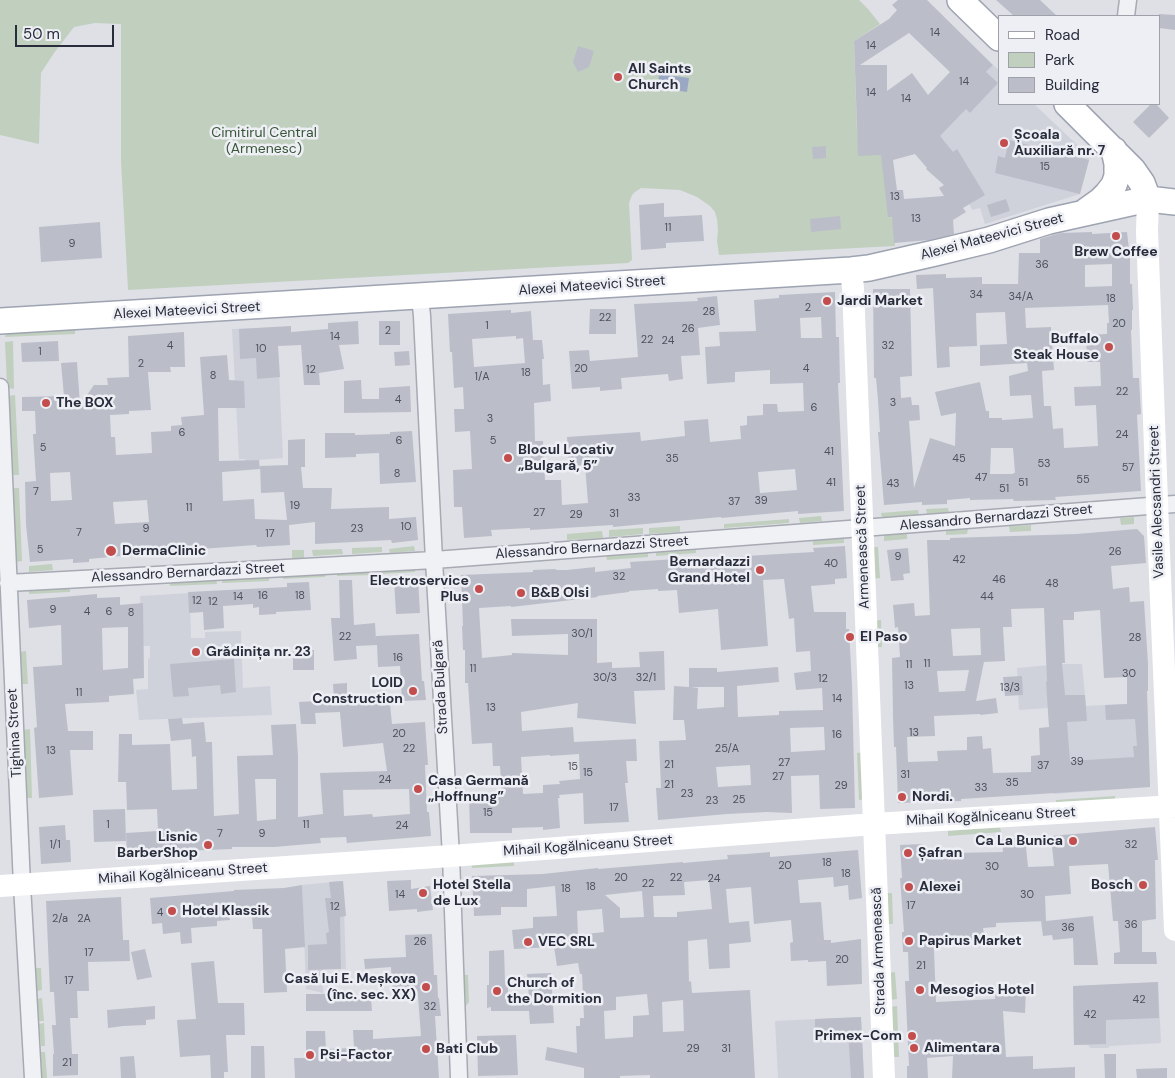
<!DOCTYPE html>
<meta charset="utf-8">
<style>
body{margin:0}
#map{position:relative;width:1175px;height:1078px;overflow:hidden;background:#dee0e6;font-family:"DM Sans",sans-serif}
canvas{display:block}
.legend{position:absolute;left:998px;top:15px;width:162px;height:90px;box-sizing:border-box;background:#edeff4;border:1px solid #9ea1aa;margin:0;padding:6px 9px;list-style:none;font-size:15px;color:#282c3b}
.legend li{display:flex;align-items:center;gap:10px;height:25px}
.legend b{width:25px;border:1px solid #9ea1aa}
.scale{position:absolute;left:15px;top:25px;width:99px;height:22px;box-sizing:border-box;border:2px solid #282c3b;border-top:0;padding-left:6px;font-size:15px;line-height:18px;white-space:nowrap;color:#282c3b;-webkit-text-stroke:4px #edeff4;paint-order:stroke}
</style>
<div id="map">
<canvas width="1175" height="1078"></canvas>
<ul class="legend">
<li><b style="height:6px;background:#fff"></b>Road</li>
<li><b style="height:14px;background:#c1cfbf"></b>Park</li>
<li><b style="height:14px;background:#bbbec8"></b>Building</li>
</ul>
<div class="scale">50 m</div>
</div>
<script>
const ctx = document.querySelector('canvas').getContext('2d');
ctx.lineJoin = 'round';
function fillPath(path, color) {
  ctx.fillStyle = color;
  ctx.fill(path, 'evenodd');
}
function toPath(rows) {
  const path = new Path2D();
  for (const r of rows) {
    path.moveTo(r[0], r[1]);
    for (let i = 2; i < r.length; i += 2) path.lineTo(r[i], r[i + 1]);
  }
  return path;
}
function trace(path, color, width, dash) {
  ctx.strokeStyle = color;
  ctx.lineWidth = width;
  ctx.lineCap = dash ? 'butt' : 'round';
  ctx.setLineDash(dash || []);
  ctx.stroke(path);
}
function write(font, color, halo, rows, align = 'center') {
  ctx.font = font + ' "DM Sans",sans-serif';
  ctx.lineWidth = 5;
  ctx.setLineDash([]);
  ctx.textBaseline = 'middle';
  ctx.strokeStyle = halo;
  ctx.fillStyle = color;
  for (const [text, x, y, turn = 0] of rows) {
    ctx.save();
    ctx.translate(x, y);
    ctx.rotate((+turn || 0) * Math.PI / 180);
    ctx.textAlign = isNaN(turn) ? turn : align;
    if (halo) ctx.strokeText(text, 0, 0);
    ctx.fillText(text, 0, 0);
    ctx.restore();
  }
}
const built = toPath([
 [993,65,999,70,999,104,1034,104,1090,157,1080,194,985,224,980,208,972,210,967,199,927,136],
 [277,327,283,458,245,461,245,459,239,459,232,329],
 [190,593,191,638,205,638,205,632,241,631,243,688,270,686,272,715,139,720,136,690,148,689,148,659,150,658,150,646,143,646,140,596],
 [1062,664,1082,664,1086,706,1147,703,1150,787,1054,794,1048,708,1019,710,1017,668],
 [343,881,346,969,322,968,323,993,306,989,302,885],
 [1158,982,1161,1043,1110,1046,1108,1048,1090,1048,1088,1045,1074,1045,1073,986],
 [861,1017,864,1078,778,1078,775,1021]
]);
const green = toPath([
 [0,0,859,0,868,9,880,24,854,41,857,132,881,150,890,217,893,218,895,246,719,255,717,241,718,230,717,219,715,212,710,206,697,197,680,190,641,188,635,192,632,195,629,203,632,260,628,263,128,290,121,161,121,24,95,23,74,27,54,53,41,73,39,144,0,135],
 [75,324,75,334,5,337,7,331],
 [13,341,14,389,9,388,7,385,5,342],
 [15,395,19,475,11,475,8,396],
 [13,488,19,488,22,561,16,562],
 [948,508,949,513,927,514,926,509],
 [918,510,919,515,882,518,881,513],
 [821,516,822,521,800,523,799,518],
 [1134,517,1134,524,1121,525,1120,518],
 [789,519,789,523,724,528,724,524],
 [1031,525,1031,531,1010,532,1009,526],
 [680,526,680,532,649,534,649,528],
 [643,528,643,534,609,537,609,530],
 [968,529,967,534,946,535,946,530],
 [602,531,603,538,567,540,567,534],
 [907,533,907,539,884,541,884,535],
 [844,538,844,543,813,545,813,540],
 [414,546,415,551,390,553,389,549],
 [382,547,382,552,352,554,352,548],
 [696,547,696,553,656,556,656,550],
 [869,547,878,547,880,578,871,579],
 [342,549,343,554,313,556,312,550],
 [292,550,304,550,304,558,292,559],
 [648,550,648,557,607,560,606,553],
 [52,564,53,570,29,572,29,566],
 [415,567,415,572,381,574,380,569],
 [375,569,375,575,337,576,336,571],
 [325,572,325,577,283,579,282,574],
 [269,575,269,581,222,583,222,578],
 [216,579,217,584,170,586,169,581],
 [70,587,70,592,29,594,29,589],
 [881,620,882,647,874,647,873,621],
 [26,651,28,684,21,684,19,652],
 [30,729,32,798,26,798,23,730],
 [864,752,866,799,859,800,857,753],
 [1115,796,1115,801,1056,805,1056,800],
 [1000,827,1001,832,948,836,948,831],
 [514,859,514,866,472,868,471,862],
 [884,893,892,893,893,924,885,924],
 [36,968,41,968,42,990,37,991],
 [895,972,897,999,889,1000,887,973],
 [464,975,468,975,469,1002,466,1006],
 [42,998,44,1021,39,1021,37,999],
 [897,1006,899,1057,891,1057,889,1007],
 [44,1023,45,1046,41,1046,39,1024],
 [41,1052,45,1052,47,1078,42,1078]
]);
const water = toPath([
 [659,74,689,78,687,92,658,88]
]);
const building = toPath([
 [898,0,927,0,993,65,986,72,998,83,970,113,966,109,940,136,953,152,957,149,985,195,963,208,966,212,953,220,954,234,929,240,894,243,892,217,888,217,881,155,858,156,854,41,889,19,897,10,892,5],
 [909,33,950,72,928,95,912,73,887,91,887,65,860,65],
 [915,154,927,168,926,169,944,185,939,188,944,196,904,199,903,190,897,190,893,160],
 [996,0,1040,0,1057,16,1014,16],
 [1159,14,1175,15,1175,30,1159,28],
 [578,46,594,51,589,67,578,72,573,62],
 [1151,104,1156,104,1169,118,1149,138,1133,122],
 [1009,140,1089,160,1080,194,995,173,998,156,1005,158],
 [826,146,826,158,813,159,812,147],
 [1006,199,1010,211,991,217,987,205],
 [664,203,664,217,702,215,704,241,666,243,666,248,641,250,639,205],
 [840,216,841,229,811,232,810,219],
 [100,222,102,258,41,262,39,227],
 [1092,232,1092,234,1127,232,1130,258,1130,284,1132,284,1133,310,1132,310,1132,330,1131,330,1133,378,1139,378,1141,414,1137,415,1141,491,1055,497,1056,500,1014,501,1013,499,970,500,970,498,947,500,947,504,922,505,922,502,884,505,878,432,880,432,878,400,876,378,874,378,873,289,910,289,912,376,900,377,901,398,911,397,912,405,919,405,920,420,909,421,914,488,930,438,955,446,956,413,941,416,935,392,980,382,986,411,989,411,989,418,1002,418,1002,420,1033,418,1031,395,1010,396,1009,376,1028,371,1027,363,980,366,980,345,1007,344,1005,312,976,313,977,346,949,347,950,367,937,368,933,288,917,289,916,275,946,274,946,278,982,277,982,284,1018,284,1019,253,1040,253,1040,239,1053,235,1061,233],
 [1112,264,1112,286,1085,287,1085,265],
 [1108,305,1109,323,1107,323,1107,334,1086,335,1087,362,1100,362,1101,386,1074,387,1075,406,1096,405,1098,446,1064,448,1063,428,1053,429,1051,406,1044,406,1042,371,1054,370,1051,327,1026,328,1025,308],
 [991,448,1013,448,1015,473,1013,473,1013,474,990,474],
 [835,292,836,337,839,337,840,383,838,383,844,511,798,514,798,511,721,518,721,517,613,527,613,525,530,530,530,528,491,530,492,536,464,538,462,507,454,507,453,470,472,469,470,431,455,432,454,409,464,409,463,387,454,388,452,352,450,352,448,314,511,310,511,313,531,311,533,340,542,340,544,359,542,359,543,385,550,384,551,401,534,403,535,441,543,441,545,480,561,480,562,505,588,503,585,465,569,466,567,437,640,432,641,441,685,436,684,421,708,419,710,442,741,439,740,426,747,425,747,416,763,415,763,404,777,404,778,412,804,411,803,383,770,384,770,370,735,372,735,382,707,384,705,347,720,346,719,332,756,331,754,300,779,298,779,295],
 [821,317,822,338,801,338,800,318],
 [516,336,516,339,523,338,525,363,474,367,472,339],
 [795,469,797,490,760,493,758,472],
 [717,296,720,325,698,328,700,355,681,356,683,379,669,381,668,374,621,378,622,389,600,391,600,387,572,389,569,351,589,350,590,361,638,357,634,304,698,301,697,298],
 [590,309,616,309,616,334,589,334],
 [358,321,359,344,339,345,344,369,319,373,320,385,304,385,301,345,278,346,280,377,257,379,256,358,240,359,239,329,291,326,291,332,328,329,328,323],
 [379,321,400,321,400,345,379,345],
 [184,332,185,367,170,367,171,372,148,372,151,410,129,411,129,414,110,415,111,437,115,437,116,455,152,453,151,432,171,431,171,426,182,425,181,417,204,415,200,357,227,355,229,380,244,381,245,408,218,408,219,461,259,460,260,469,222,472,223,501,254,499,255,519,287,520,284,492,261,493,260,466,288,465,288,440,305,439,305,467,301,467,303,488,332,488,331,509,389,507,389,519,416,517,418,540,392,543,391,540,315,544,315,522,289,525,290,545,257,547,256,545,173,551,89,559,89,562,73,563,73,559,30,562,26,525,25,482,36,481,33,434,36,434,35,411,22,411,22,397,64,396,61,363,77,362,80,405,94,385,108,385,107,378,129,377,128,336],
 [70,472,72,500,51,501,50,473],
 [147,500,149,522,115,524,113,502],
 [58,341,59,361,22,362,21,343],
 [409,351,410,365,395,366,394,352],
 [361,380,362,399,379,399,379,388,410,386,411,412,344,413,344,381],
 [412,431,416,482,380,484,379,453,356,454,356,457,325,458,325,433,355,433,355,435,390,434,390,432],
 [1137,529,1144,536,1146,563,1111,566,1113,589,1129,587,1130,602,1144,601,1148,664,1148,691,1147,691,1150,787,961,799,961,801,898,803,896,747,894,747,893,717,892,658,900,657,898,627,895,628,893,605,914,603,915,616,930,615,927,540,950,540,950,538,1076,534],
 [1044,608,1047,682,1046,682,1049,727,1039,728,1040,755,1031,756,1031,772,993,773,991,748,983,749,982,736,967,737,967,750,937,751,938,761,908,762,907,737,935,736,934,716,980,714,980,715,998,713,996,698,976,701,984,662,1005,661,1003,627,1012,627,1011,609],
 [1100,610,1104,678,1127,677,1127,704,1105,705,1106,720,1135,719,1137,746,1133,746,1134,757,1070,761,1067,722,1087,721,1085,695,1065,695,1062,663,1065,663,1063,620,1074,620,1074,612],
 [980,628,981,655,953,656,951,629],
 [969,670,965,691,939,692,937,671],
 [845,546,847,578,835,579,835,584,811,586,814,612,846,612,846,629,849,629,852,685,855,808,820,809,819,775,791,776,792,813,767,812,727,814,658,820,656,788,661,788,659,741,686,740,684,720,673,720,674,686,689,687,689,668,717,668,717,672,778,667,779,682,737,686,738,717,779,715,779,711,823,710,822,688,796,690,794,673,811,671,810,651,796,652,794,618,789,619,784,579,763,580,768,646,721,650,718,609,679,613,677,590,658,591,658,589,629,591,629,592,597,596,598,597,511,607,511,606,479,608,482,658,512,655,512,653,568,655,568,634,512,636,511,619,597,619,597,663,612,662,612,668,640,667,639,652,664,651,665,690,634,691,636,724,577,718,578,703,521,712,522,731,573,727,574,742,636,739,637,761,626,761,628,783,625,783,629,822,584,824,583,793,559,795,560,798,558,798,560,828,543,830,543,827,512,828,512,833,470,833,469,794,502,794,500,766,493,766,492,743,472,744,468,683,465,683,465,650,463,650,462,626,463,626,461,575,533,572,533,570,556,569,556,570,567,570,595,567,595,572,631,568,630,562,676,559,676,560,814,552,813,548],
 [691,687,724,687,724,707,697,709,698,688],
 [824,727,825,750,791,752,790,728],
 [579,754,580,779,559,781,560,784,543,785,543,793,523,794,521,757,550,755,550,756],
 [750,765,751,785,718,787,716,767],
 [908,548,910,573,903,574,904,580,891,581,887,550],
 [418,579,420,613,396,614,394,580],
 [339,580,352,580,354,625,375,623,376,640,376,636,419,634,422,681,424,681,426,700,402,701,400,666,378,667,377,645,356,646,357,659,334,661,331,618,340,618],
 [309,582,311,610,276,612,276,614,259,615,259,607,253,608,253,604,223,606,224,628,204,630,203,612,189,613,188,592,287,587,287,583],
 [97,594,97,598,120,597,120,605,143,603,144,678,133,679,134,694,109,696,109,702,65,704,68,731,93,731,93,750,70,750,73,795,39,798,34,728,37,727,33,667,62,665,61,625,29,628,27,600],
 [128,627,128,668,103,670,102,628],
 [314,650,314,670,293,670,293,651],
 [234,659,236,692,221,694,220,685,188,688,189,696,173,697,170,664],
 [1022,676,1023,695,1005,696,1003,677],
 [347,683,347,695,389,694,392,724,425,722,428,765,425,765,427,812,429,812,431,836,347,843,346,837,320,838,321,843,274,847,232,847,232,849,160,852,160,854,127,856,126,833,158,831,157,809,127,810,126,782,118,782,119,734,132,734,132,745,170,744,172,790,197,789,196,756,192,757,191,739,171,741,168,719,182,718,183,724,204,722,206,742,212,742,214,816,239,814,237,756,273,755,271,725,296,724,298,756,298,817,323,814,320,773,387,771,383,743,343,747,340,712,315,713,316,724,301,724,299,702,334,700,333,684],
 [255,779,276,779,276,819,257,821],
 [409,789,410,814,373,817,372,814,344,816,343,790],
 [125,809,126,841,94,842,93,810],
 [65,825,66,840,70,840,71,862,41,864,39,827],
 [1155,827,1158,860,1155,860,1156,919,1142,921,1142,952,1156,952,1157,964,1114,964,1114,953,1120,952,1118,921,1113,921,1108,864,1069,866,1071,894,1045,896,1046,921,1093,916,1098,965,1074,965,1073,938,1053,940,1052,935,1043,936,1041,921,1045,921,996,923,996,927,983,928,984,934,976,935,976,939,964,941,964,936,934,940,935,950,934,950,936,1002,995,999,996,988,1026,989,1025,1013,1003,1011,1006,1057,1033,1056,1033,1069,1075,1067,1075,1078,952,1078,953,1056,927,1058,928,1078,907,1078,907,1066,909,1066,905,981,909,981,908,952,903,952,902,932,904,932,900,878,902,878,900,845,923,844,923,851,954,850,954,853,1003,852,1002,839,1025,837,1028,867,1054,866,1051,836],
 [858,850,862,898,849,900,848,885,834,887,833,877,798,880,800,903,821,902,824,940,831,940,831,943,861,939,862,984,827,986,826,961,808,962,808,960,791,961,790,943,793,942,791,920,754,924,751,887,726,889,729,923,749,921,751,942,729,944,730,968,709,969,707,939,688,941,689,982,691,981,692,993,750,990,755,1078,650,1078,650,1075,620,1076,620,1078,584,1078,584,1068,545,1060,547,1047,577,1053,576,1026,580,1026,580,1018,584,1018,582,974,580,974,578,963,557,966,554,947,514,949,512,930,533,928,533,917,557,916,555,886,527,889,527,907,501,907,501,915,474,916,472,876,543,874,598,868,598,869,683,862,683,863,728,859,727,855,747,854,770,852,770,857],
 [709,880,712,909,677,912,677,917,654,917,653,896,685,895,684,882],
 [642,891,644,917,620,918,620,908,605,895],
 [602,909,604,932,578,935,577,911],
 [647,994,649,1015,633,1016,633,1037,605,1039,604,1011,616,1010,616,997],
 [683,1000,684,1031,663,1032,662,1002],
 [411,880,411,889,430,886,433,910,417,912,417,909,389,911,387,881],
 [343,881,346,916,340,917,341,969,308,970,308,945,327,944,326,933,329,932,325,898,331,898,329,882],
 [302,885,305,947,285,949,287,992,264,993,262,929,253,929,252,915,229,916,230,920,217,921,217,926,191,928,192,943,181,944,180,932,163,934,162,923,152,924,150,898,234,891,234,890,284,888],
 [121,897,123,940,129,940,130,961,88,962,89,991,77,991,78,1018,70,1018,72,1054,78,1054,78,1075,53,1076,53,1054,54,1054,52,1025,56,1025,54,992,50,992,46,901],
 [432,934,434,975,437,975,438,998,439,998,441,1016,435,1016,439,1078,295,1078,294,1058,306,1058,306,1031,325,1031,326,1049,354,1048,353,1030,373,1030,373,1039,421,1036,418,996,414,996,414,991,392,992,391,967,365,969,364,959,406,957,405,935],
 [145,949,152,977,137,980,131,952],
 [504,950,505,982,508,982,508,997,529,997,527,974,551,973,554,1023,530,1024,529,1011,491,1011,491,1007,487,1008,487,985,489,985,489,951],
 [214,961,218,1003,244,1003,245,1035,226,1035,228,1072,224,1072,224,1078,211,1078,210,1055,180,1057,177,1020,196,1019,191,963],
 [1158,982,1159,1018,1106,1020,1106,1044,1074,1045,1073,986],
 [306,994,333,994,333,1000,371,998,372,1011,306,1011],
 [155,1006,155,1019,146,1020,146,1025,123,1026,108,1028,107,1010],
 [861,1017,864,1078,851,1078,848,1032,815,1033,815,1019],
 [516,1035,518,1075,478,1076,477,1036],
 [251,1046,264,1046,265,1078,251,1078],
 [1104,1054,1116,1054,1116,1078,1105,1078],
 [134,1056,136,1078,121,1078,120,1057],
 [1167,1068,1167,1078,1137,1078,1136,1069]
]);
const street = toPath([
 [1126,16,1128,0],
 [420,297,422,316,434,560,451,856,459,1078],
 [0,387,22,885,33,1078],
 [8,583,434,560,862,528,1175,504]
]);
const secondary = toPath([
 [1148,199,1147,231,1158,529,1175,930],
 [851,270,853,288,884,1078],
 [0,886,451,856,874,824,1175,806]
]);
const primary = toPath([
 [960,0,999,38],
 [1067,104,1133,170,1142,183,1148,199],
 [1086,211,1100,201,1107,194,1114,185,1117,176,1117,164,1114,150],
 [0,321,851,270,869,268,935,253,989,240,1049,221,1148,199,1175,202]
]);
const markers = [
 [618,77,5,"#c24d4c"],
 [1004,143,5,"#c24d4c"],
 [1116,236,5,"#c24d4c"],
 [827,301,5,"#c24d4c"],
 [1109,347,5,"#c24d4c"],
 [46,403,5,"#c24d4c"],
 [508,458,5,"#c24d4c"],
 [111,551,6,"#c24d4c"],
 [760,570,5,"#c24d4c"],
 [479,589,5,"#c24d4c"],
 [521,593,5,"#c24d4c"],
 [850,637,5,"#c24d4c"],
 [196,652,5,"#c24d4c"],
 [413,691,5,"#c24d4c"],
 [418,789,5,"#c24d4c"],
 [902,797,5,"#c24d4c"],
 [1073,841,5,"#c24d4c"],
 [208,845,5,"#c24d4c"],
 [908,853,5,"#c24d4c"],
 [1143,885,5,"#c24d4c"],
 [909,887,5,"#c24d4c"],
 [423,893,5,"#c24d4c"],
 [172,911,5,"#c24d4c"],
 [909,941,5,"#c24d4c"],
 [528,942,5,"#c24d4c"],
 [426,987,5,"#c24d4c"],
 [920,990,5,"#c24d4c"],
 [497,991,5,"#c24d4c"],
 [912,1036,5,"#c24d4c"],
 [914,1048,5,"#c24d4c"],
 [426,1049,5,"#c24d4c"],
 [310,1055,5,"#c24d4c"]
];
const numberNames = [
 ["14",935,33],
 ["14",871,46],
 ["14",964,82],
 ["14",871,93],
 ["14",906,99],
 ["15",1045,167],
 ["13",895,197],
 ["13",916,219],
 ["11",668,228],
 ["9",72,244],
 ["36",1042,265],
 ["34",976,295],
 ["34/A",1021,297],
 ["18",1111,299],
 ["2",808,308],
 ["28",709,312],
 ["22",605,318],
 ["20",1119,324],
 ["1",487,326],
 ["26",688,329],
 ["2",388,331],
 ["14",335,337],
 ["22",647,340],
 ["24",668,341],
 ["4",170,346],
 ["32",888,346],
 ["10",261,349],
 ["1",40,352],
 ["2",141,364],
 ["20",581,369],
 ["4",806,369],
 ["12",311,370],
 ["18",526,373],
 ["8",213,376],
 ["1/A",482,377],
 ["22",1122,392],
 ["4",398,400],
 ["3",893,403],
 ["6",814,408],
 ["3",490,419],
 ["6",182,433],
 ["24",1122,435],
 ["6",399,441],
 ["5",493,441],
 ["5",43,448],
 ["41",829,452],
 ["35",672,459],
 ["45",959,459],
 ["53",1044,464],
 ["57",1128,468],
 ["8",397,474],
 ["47",981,478],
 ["55",1083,480],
 ["41",831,483],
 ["51",1023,483],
 ["43",893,484],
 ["51",1004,489],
 ["7",36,492],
 ["33",634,498],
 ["39",761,501],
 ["37",734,502],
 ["19",295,506],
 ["11",189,508],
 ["27",539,513],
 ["31",614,514],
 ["29",576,515],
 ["10",406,527],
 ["9",146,529],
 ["23",357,529],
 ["7",79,533],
 ["17",270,534],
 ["5",40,550],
 ["26",1115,552],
 ["9",898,557],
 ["42",959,560],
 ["40",831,564],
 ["32",619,577],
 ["46",999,580],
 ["48",1052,584],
 ["16",263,596],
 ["18",300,596],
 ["14",238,597],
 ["44",987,597],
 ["12",197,601],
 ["12",213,602],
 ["9",53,610],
 ["4",87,612],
 ["6",109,612],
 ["8",131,613],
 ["30/1",582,634],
 ["22",345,637],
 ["28",1135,638],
 ["16",398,658],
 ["11",927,664],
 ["11",909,665],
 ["11",473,669],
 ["30",1129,674],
 ["30/3",605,678],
 ["32/1",646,678],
 ["12",823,679],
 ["13",909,686],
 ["13/3",1010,688],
 ["11",79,693],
 ["14",837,699],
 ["13",491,708],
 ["13",914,733],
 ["20",399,734],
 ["16",837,735],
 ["22",409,749],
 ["25/A",727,749],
 ["13",51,751],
 ["39",1077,762],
 ["27",784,763],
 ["21",669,765],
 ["37",1043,766],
 ["15",573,767],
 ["15",588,773],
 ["31",905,775],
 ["27",778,777],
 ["24",385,780],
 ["35",1012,783],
 ["21",669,785],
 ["29",841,786],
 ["33",981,788],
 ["23",687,794],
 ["25",739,800],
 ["23",712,801],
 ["17",614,808],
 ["15",488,813],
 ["1",108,825],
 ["11",306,825],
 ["24",402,826],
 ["7",220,834],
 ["9",262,834],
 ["1/1",55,845],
 ["32",1131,845],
 ["18",827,863],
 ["20",785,866],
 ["30",992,867],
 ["18",846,874],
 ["20",621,878],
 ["22",676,878],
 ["24",714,879],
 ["22",648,884],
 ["18",591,887],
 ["18",566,889],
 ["14",400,895],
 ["30",1027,895],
 ["17",911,906],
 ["12",335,907],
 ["4",160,913],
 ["2/a",60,919],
 ["2A",84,919],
 ["36",1131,925],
 ["36",1068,928],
 ["26",420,942],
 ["17",89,953],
 ["20",842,960],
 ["21",921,966],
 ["17",69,981],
 ["42",1139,1000],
 ["32",430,1007],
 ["42",1090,1015],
 ["29",693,1049],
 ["31",726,1049],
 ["21",67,1063]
];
const poiNames = [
 ["All Saints",628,69],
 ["Church",628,85],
 ["Școala",1014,135],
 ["Auxiliară nr. 7",1014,151],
 ["Brew Coffee",1116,252,"center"],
 ["Jardi Market",837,301],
 ["Buffalo",1099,339,"right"],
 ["Steak House",1099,355,"right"],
 ["The BOX",56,403],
 ["Blocul Locativ",518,450],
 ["„Bulgară, 5”",518,466],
 ["DermaClinic",122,551],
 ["Bernardazzi",750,562,"right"],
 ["Grand Hotel",750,578,"right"],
 ["Electroservice",469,581,"right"],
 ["Plus",469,597,"right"],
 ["B&B Olsi",531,593],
 ["El Paso",860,637],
 ["Grădinița nr. 23",206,652],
 ["LOID",403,683,"right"],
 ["Construction",403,699,"right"],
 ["Casa Germană",428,781],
 ["„Hoffnung”",428,797],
 ["Nordi.",912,797],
 ["Lisnic",198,837,"right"],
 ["BarberShop",198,853,"right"],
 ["Ca La Bunica",1063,841,"right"],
 ["Șafran",918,853],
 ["Hotel Stella",433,885],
 ["de Lux",433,901],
 ["Bosch",1133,885,"right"],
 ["Alexei",919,887],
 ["Hotel Klassik",182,911],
 ["Papirus Market",919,941],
 ["VEC SRL",538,942],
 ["Casă lui E. Meșkova",416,979,"right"],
 ["(înc. sec. XX)",416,995,"right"],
 ["Church of",507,983],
 ["the Dormition",507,999],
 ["Mesogios Hotel",930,990],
 ["Primex-Com",902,1036,"right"],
 ["Alimentara",924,1048],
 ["Bati Club",436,1049],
 ["Psi-Factor",320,1055]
];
const parkNames = [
 ["Cimitirul Central",264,133],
 ["(Armenesc)",264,149]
];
const streetNames = [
 ["Alexei Mateevici Street",992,237,-15],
 ["Alexei Mateevici Street",592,286,-4],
 ["Alexei Mateevici Street",187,311,-3],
 ["Vasile Alecsandri Street",1157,502,-92],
 ["Alessandro Bernardazzi Street",996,518,-5],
 ["Armenească Street",863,547,-92],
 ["Alessandro Bernardazzi Street",592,548,-4],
 ["Alessandro Bernardazzi Street",188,573,-3],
 ["Strada Bulgară",441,687,-93],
 ["Tighina Street",15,733,-93],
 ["Mihail Kogălniceanu Street",991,817,-3],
 ["Mihail Kogălniceanu Street",588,846,-4],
 ["Mihail Kogălniceanu Street",183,874,-4],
 ["Strada Armenească",879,951,-92]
];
fillPath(built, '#d0d2db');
fillPath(green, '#c1cfbf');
fillPath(water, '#9ba8c3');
fillPath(building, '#bbbec8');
trace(street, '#a7aab3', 19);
trace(primary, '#9ea3b1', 28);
trace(street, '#f0f1f5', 16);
trace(secondary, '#fff', 22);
trace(primary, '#fff', 25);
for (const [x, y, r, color] of markers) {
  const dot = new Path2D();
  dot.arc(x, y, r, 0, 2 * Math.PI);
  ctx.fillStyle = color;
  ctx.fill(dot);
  trace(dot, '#edeff4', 2);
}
write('11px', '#4d505e', null, numberNames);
write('bold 14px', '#282c3b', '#edeff4', poiNames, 'left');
write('14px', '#385637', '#edeff4', parkNames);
write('14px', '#282c3b', '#edeff4', streetNames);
</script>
